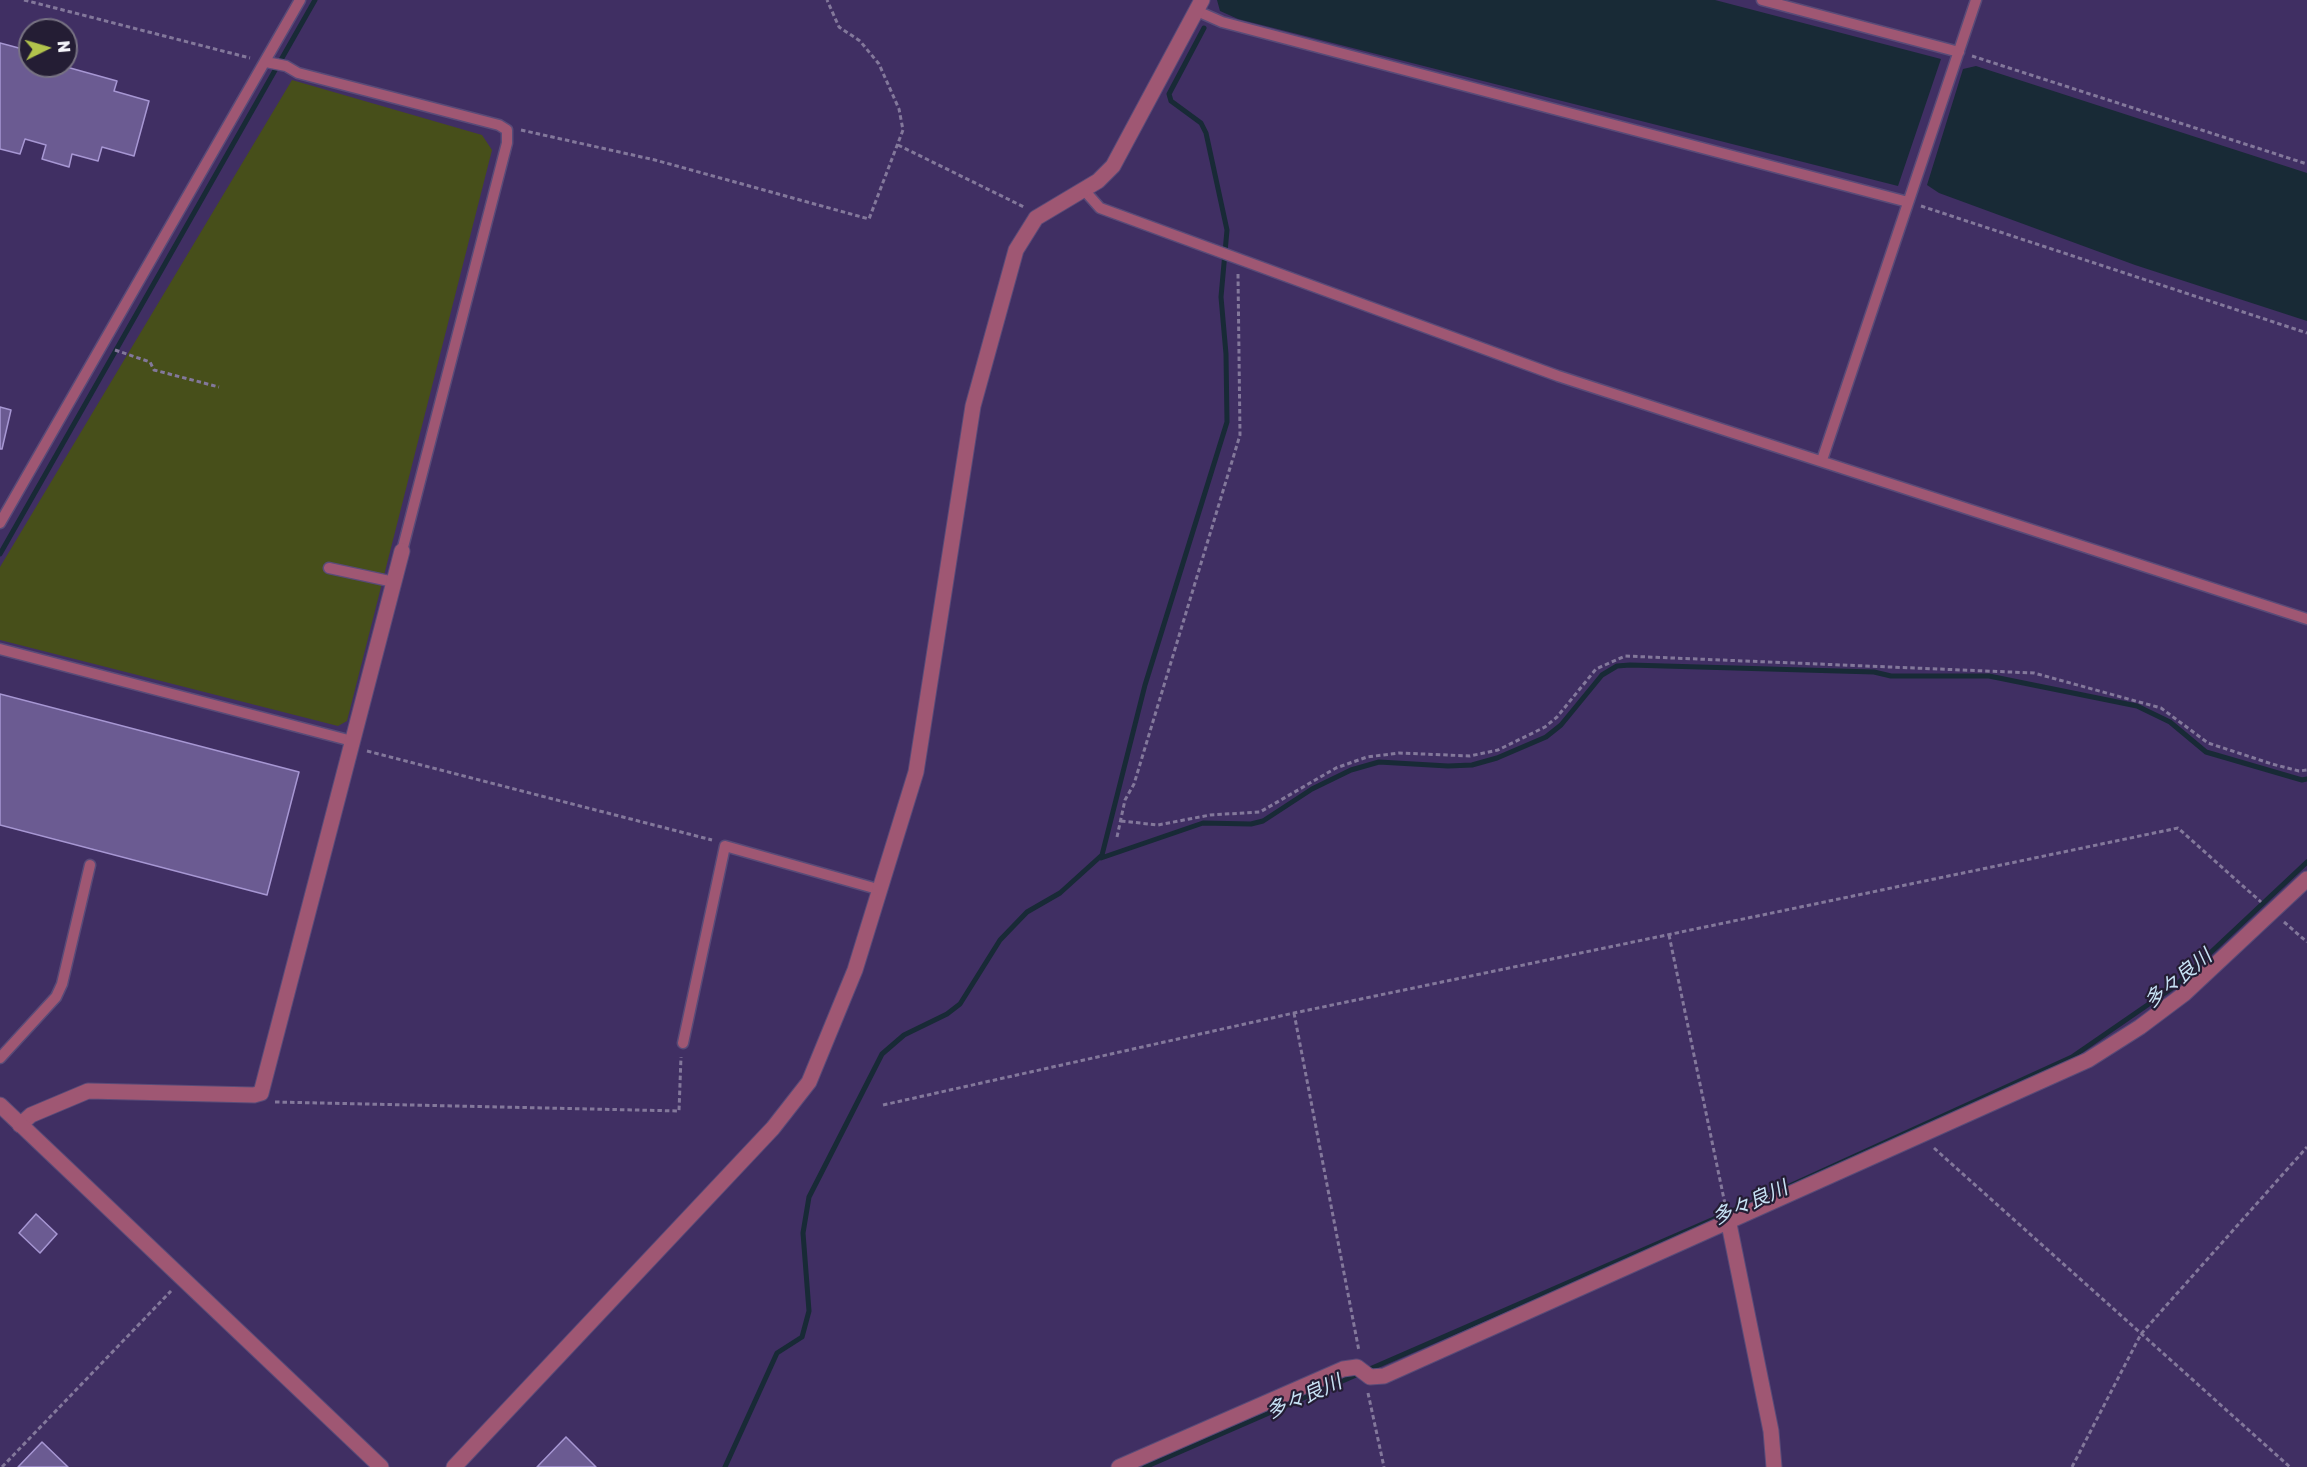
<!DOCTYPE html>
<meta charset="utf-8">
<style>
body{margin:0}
#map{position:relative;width:2307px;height:1467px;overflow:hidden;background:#402f63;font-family:"Golos Text",sans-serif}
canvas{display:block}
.north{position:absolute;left:18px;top:18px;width:60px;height:60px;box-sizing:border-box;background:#241d34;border:2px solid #787383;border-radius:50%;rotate:85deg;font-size:16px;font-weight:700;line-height:24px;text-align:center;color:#f5f4fa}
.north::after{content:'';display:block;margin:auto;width:21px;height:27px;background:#b2c34c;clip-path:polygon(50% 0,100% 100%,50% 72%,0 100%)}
</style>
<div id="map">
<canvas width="2307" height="1467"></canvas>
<div class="north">N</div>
</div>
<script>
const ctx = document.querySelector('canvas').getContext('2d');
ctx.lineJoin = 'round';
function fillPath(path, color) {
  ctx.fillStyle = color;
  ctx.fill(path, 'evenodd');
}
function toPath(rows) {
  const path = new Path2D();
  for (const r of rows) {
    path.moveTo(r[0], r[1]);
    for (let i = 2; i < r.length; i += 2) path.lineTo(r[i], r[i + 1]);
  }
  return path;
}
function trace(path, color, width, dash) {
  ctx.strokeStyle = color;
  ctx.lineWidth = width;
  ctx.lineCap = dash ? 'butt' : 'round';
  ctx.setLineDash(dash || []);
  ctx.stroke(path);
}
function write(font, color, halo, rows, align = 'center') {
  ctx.font = font + ' "Golos Text","Noto Sans JP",sans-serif';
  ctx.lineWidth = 4.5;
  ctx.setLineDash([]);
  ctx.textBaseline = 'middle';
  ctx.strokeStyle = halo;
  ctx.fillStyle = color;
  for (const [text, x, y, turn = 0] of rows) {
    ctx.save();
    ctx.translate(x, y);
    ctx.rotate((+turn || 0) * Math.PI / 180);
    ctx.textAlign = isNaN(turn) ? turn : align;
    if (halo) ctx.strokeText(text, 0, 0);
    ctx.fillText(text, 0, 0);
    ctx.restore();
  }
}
const green = toPath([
 [292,80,482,135,492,150,347,721,338,726,0,640,0,567]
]);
const water = toPath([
 [1217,0,1715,0,1941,59,1898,186,1238,19,1220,11],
 [1976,66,2307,173,2307,321,2135,265,1939,193,1927,185,1963,69]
]);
const stream = toPath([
 [0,554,315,0],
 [1101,858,1203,823,1251,824,1263,821,1312,789,1351,770,1379,762,1448,766,1472,765,1497,758,1546,737,1561,725,1602,675,1617,666,1630,665,1874,672,1891,676,1989,676,2137,706,2170,722,2206,752,2302,780,2307,779],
 [725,1467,777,1353,802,1337,809,1311,803,1233,809,1197,882,1054,904,1035,947,1014,960,1004,1000,940,1027,912,1060,893,1102,855,1145,685,1227,422,1226,354,1221,297,1227,230,1206,133,1201,123,1171,101,1169,94,1204,28],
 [1145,1467,1785,1188,2072,1057,2175,986,2307,862]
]);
const building = toPath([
 [0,43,30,51,30,66,63,66,117,81,114,91,149,101,134,156,102,147,98,161,72,154,69,167,42,159,46,145,25,139,20,154,0,149,0,43],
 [0,407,11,410,2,449,0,449,0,407],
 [0,694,299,772,267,895,0,825,0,694],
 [36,1214,57,1234,40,1253,19,1233,36,1214],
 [566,1437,596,1467,537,1467,566,1437],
 [42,1442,68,1467,18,1467,42,1442]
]);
const path = toPath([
 [24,0,250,58],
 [1972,56,2307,164],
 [521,130,655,160,869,219,903,130,899,109,879,64,860,41,839,27,827,0],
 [898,145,1024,207],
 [1921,206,2307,333],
 [115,350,150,362,154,370,219,387],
 [367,751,712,840],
 [1121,821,1158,825,1210,815,1260,812,1336,768,1367,757,1399,753,1470,756,1498,750,1545,727,1557,717,1596,669,1625,656,2034,673,2161,708,2208,743,2272,764,2299,771,2307,770],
 [1117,837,1125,800,1134,784,1240,435,1238,274],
 [2284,922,2307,942],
 [1669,935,1725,1204],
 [1294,1013,1359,1351],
 [275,1102,679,1111,681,1057],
 [883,1105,1294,1013,2178,828,2261,902],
 [1934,1148,2290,1467],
 [1368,1393,1384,1467],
 [2,1467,171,1291],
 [2072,1467,2141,1334,2307,1147]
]);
const service = toPath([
 [1762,0,1959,52],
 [1197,11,1222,22,1908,202],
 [266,62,286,66,298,73,499,125,507,130,507,143,402,551],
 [1084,190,1100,208,1558,376,2307,619],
 [1822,460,1976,0],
 [0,523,300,0],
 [329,568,394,582],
 [0,649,352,741],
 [683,1043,725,846,881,890],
 [0,1058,56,997,62,984,90,865]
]);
const minor = toPath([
 [20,1125,31,1115,88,1091,254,1095,261,1093,402,551],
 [1729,1224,1771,1431,1774,1467],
 [1119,1467,1343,1369,1357,1367,1370,1377,1384,1376,2088,1060,2140,1027,2184,994,2307,879]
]);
const tertiary = toPath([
 [0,1105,381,1467],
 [454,1467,773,1128,809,1082,855,970,916,772,973,406,1016,250,1036,218,1098,181,1113,166,1202,0]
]);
const waterNames = [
 ["多々良川",2178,979,-39],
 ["多々良川",1750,1203,-24],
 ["多々良川",1304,1397,-24]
];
fillPath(green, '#474f1a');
fillPath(water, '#182a36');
trace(stream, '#182a36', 5);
fillPath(building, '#6b5b92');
trace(building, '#a797d3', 1.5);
trace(service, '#594b78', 13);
trace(minor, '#594b78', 17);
trace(tertiary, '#594b78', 17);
trace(path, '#83789b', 3, [4.5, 3]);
trace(service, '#9f5773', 10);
trace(minor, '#9f5773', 15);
trace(tertiary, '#9f5773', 15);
write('italic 20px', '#c7e2f4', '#241d34', waterNames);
</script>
